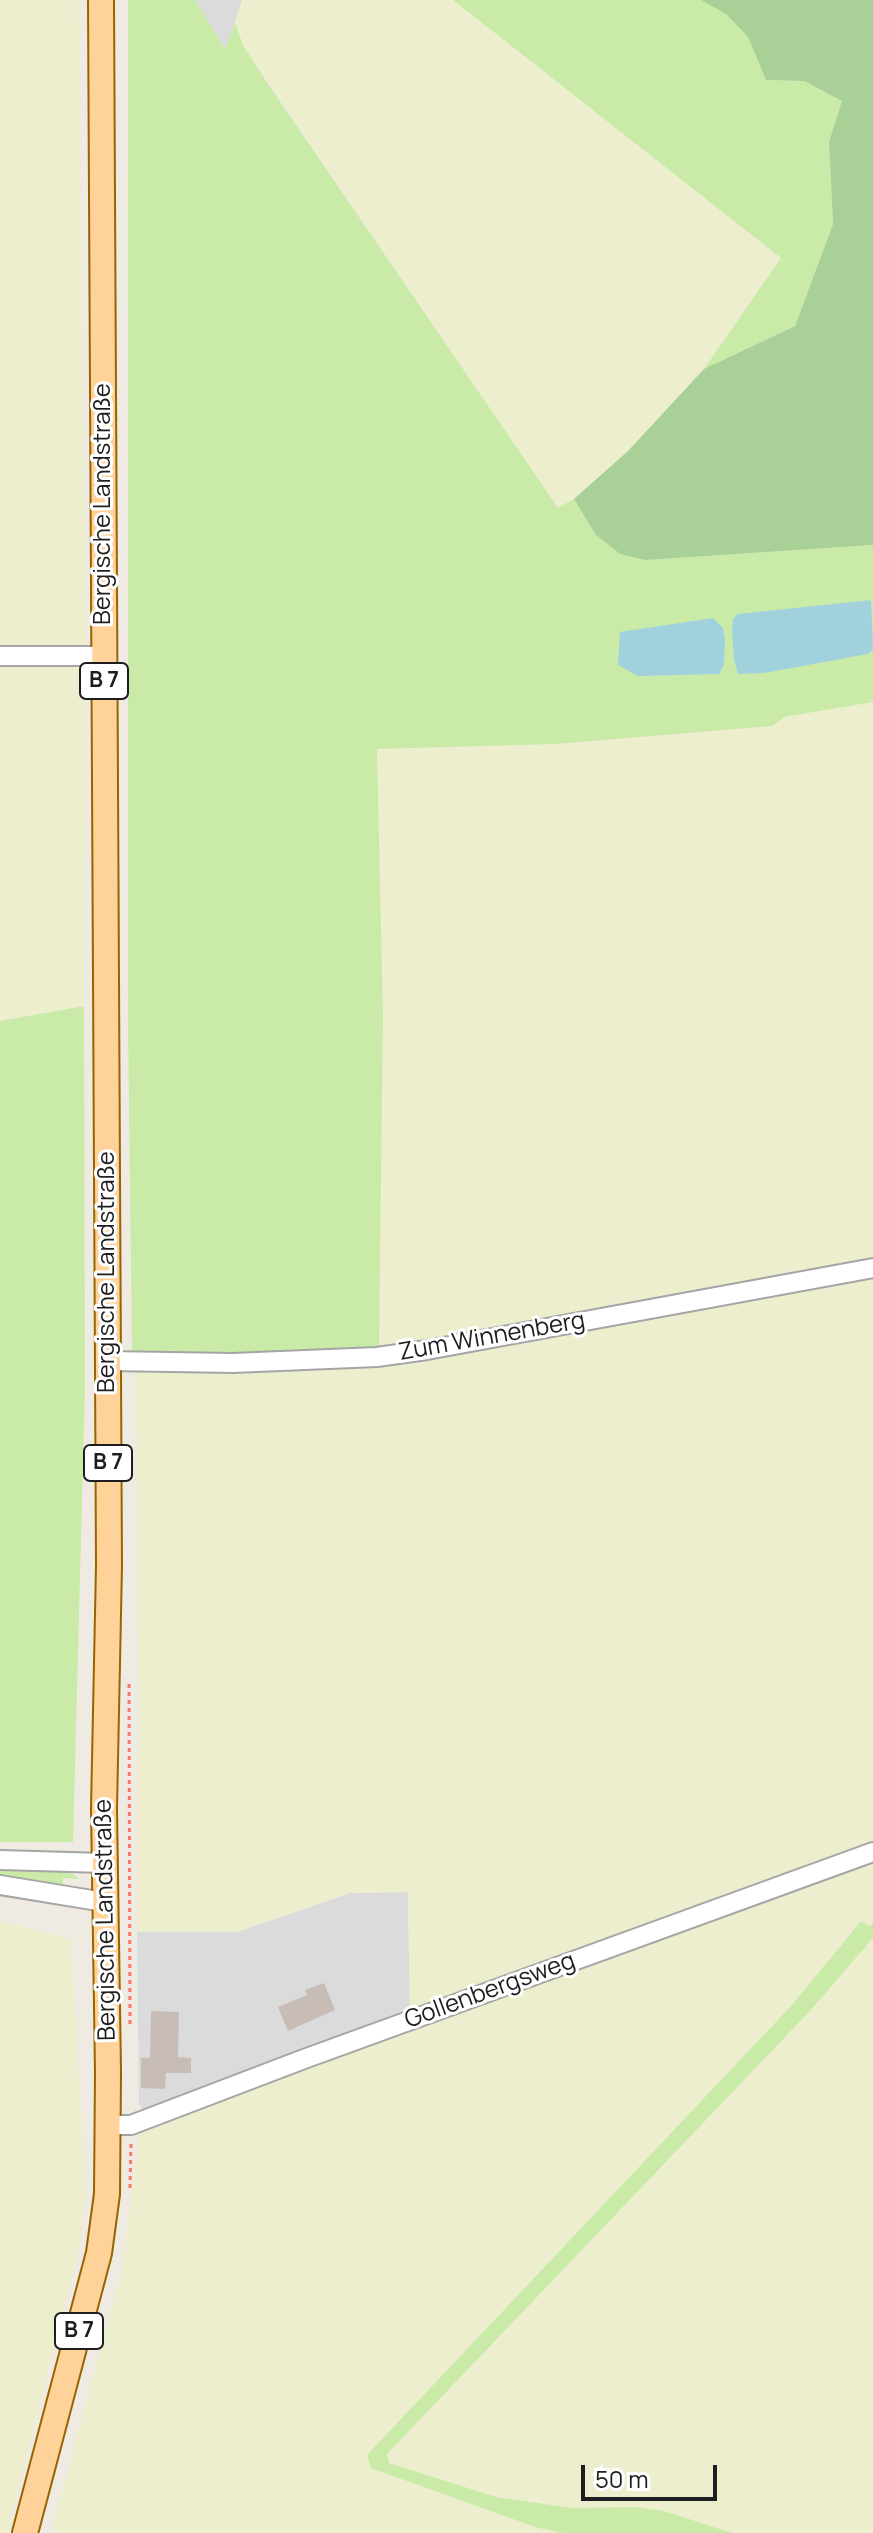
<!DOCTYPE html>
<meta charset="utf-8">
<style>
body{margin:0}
#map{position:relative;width:873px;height:2533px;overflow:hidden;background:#efebe3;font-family:Manrope,sans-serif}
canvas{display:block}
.scale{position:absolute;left:581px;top:2465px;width:136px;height:36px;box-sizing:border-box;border:4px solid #1e1e1e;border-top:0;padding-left:10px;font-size:24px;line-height:28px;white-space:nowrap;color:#1e1e1e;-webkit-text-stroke:6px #fff;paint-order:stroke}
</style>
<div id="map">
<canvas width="873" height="2533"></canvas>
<div class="scale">50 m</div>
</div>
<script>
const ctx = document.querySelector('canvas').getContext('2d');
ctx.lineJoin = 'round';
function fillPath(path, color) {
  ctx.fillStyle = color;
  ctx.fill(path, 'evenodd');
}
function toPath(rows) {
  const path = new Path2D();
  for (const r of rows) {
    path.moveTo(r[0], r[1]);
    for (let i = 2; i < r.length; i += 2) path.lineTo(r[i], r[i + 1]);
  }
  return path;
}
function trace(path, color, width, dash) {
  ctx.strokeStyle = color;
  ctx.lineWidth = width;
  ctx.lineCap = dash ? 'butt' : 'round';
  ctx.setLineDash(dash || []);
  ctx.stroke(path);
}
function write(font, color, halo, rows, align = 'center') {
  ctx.font = font + ' Manrope,sans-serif';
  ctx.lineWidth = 6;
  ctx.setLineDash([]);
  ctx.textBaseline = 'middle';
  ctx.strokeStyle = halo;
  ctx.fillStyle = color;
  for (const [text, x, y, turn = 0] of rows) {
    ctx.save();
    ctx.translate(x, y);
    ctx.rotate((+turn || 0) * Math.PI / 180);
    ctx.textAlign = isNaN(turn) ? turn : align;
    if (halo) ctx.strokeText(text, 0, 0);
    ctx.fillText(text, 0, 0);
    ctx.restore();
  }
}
const residential = toPath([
 [195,0,242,0,226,50],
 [408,1892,410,2013,144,2111,139,2104,137,1932,237,1932,350,1893]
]);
const farmland = toPath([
 [0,0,79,0,86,646,84,1006,0,1021],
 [242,0,453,0,781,258,704,369,628,451,574,499,558,509,243,45,235,23],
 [873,702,873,1262,379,1349,383,1016,377,749,556,744,773,726,784,717],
 [873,1273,873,1845,410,2013,408,1892,350,1893,237,1932,137,1932,139,1723,135,1373,233,1371],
 [873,1860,873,1923,870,1927,860,1921,791,2006,367,2455,371,2468,535,2527,563,2533,51,2533,122,2269,139,2134,413,2028],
 [0,1921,71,1939,86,2193,78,2255,7,2533,0,2533],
 [873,1938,873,2533,732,2533,664,2511,634,2507,572,2508,496,2497,389,2463,387,2454,809,2012]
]);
const grass = toPath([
 [128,0,195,0,225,49,235,23,243,45,266,81,558,508,574,499,595,534,620,554,645,560,873,545,873,702,784,717,773,726,556,744,377,749,383,1016,379,1349,237,1353,132,1352,128,1025],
 [453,0,701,0,726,14,748,37,766,80,804,81,842,101,829,142,833,224,795,326,704,369,781,258],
 [84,1006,85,1388,73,1842,0,1842,0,1021],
 [0,1869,69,1872,80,1879,63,1878,63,1886,0,1877],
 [861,1921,870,1926,873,1923,873,1938,809,2012,387,2454,389,2463,496,2497,572,2508,634,2507,664,2511,732,2533,563,2533,535,2527,371,2468,367,2455,791,2006]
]);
const forest = toPath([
 [701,0,873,0,873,545,645,560,620,554,595,534,574,499,628,451,704,369,795,326,833,224,829,142,842,101,804,81,766,80,748,37,726,14]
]);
const water = toPath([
 [871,600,873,649,868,654,764,673,738,674,734,660,732,630,733,619,738,614],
 [713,618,723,628,725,640,724,664,719,674,638,676,618,665,620,632]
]);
const building = toPath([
 [324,1983,335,2010,288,2031,278,2007,307,1995,305,1990],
 [151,2011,179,2012,178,2057,191,2058,191,2073,166,2073,165,2089,141,2088,141,2058,150,2058]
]);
const path = toPath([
 [129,1684,130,2028],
 [130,2188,131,2144]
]);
const minor = toPath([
 [0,656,104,656],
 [107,1361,233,1363,377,1357,427,1350,873,1268],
 [0,1860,104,1863],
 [0,1885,104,1902],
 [108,2125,131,2125,304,2059,873,1852]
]);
const major = toPath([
 [25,2533,99,2253,107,2194,108,2072,104,1809,109,1565,101,0]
]);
const shields = [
 [104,681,48],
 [108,1463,48],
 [79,2331,48]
];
const shieldNames = [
 ["B 7",104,681],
 ["B 7",108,1463],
 ["B 7",79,2331]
];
const streetNames = [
 ["Bergische Landstraße",103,504,-90],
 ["Bergische Landstraße",107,1272,-90],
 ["Zum Winnenberg",492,1337,-10],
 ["Bergische Landstraße",106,1920,-91],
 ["Gollenbergsweg",490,1991,-20]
];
fillPath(residential, '#dcdbdb');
fillPath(farmland, '#eceece');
fillPath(grass, '#c9eba7');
fillPath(forest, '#a8d097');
fillPath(water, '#a2d1de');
fillPath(building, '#c7bdb6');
trace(minor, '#a5a5a5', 22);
trace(major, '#976400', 28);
trace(path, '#fd7566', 3, [4, 4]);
trace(minor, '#fff', 18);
trace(major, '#fed299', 24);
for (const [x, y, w] of shields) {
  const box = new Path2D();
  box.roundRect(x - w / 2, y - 18, w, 36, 6);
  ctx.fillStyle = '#fff';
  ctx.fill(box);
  trace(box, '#1e1e1e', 2);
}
write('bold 22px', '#1e1e1e', null, shieldNames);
write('24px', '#1e1e1e', '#fff', streetNames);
</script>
